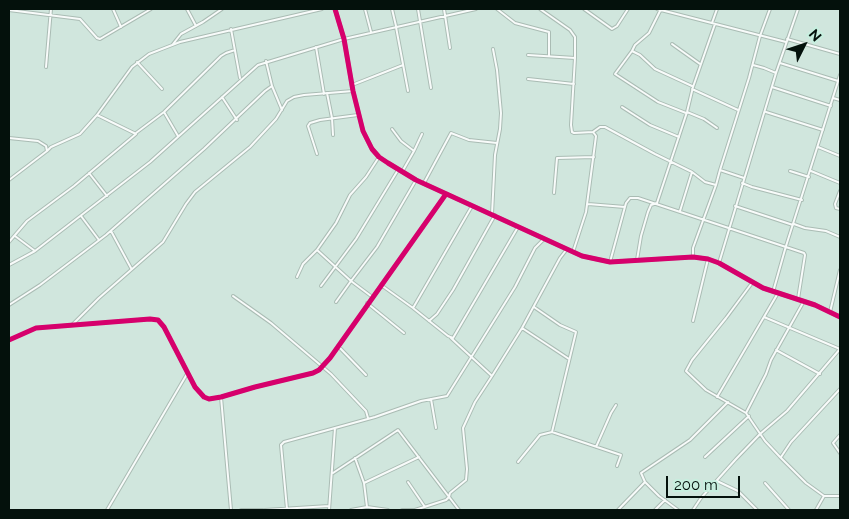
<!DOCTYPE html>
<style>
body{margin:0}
#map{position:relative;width:849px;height:519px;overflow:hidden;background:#d0e6dd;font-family:Raleway,sans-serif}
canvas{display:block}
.frame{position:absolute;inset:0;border:10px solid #04110c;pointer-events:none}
.north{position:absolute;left:779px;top:20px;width:50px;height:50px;-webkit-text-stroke:4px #c7efdf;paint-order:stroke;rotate:49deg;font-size:14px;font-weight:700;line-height:20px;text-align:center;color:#04110c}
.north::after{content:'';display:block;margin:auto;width:18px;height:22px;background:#04110c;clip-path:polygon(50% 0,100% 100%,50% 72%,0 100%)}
.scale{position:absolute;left:666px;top:476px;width:74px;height:22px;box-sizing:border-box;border:2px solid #04110c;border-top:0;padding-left:6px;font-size:15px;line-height:18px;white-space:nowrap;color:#04110c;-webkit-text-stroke:4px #c7efdf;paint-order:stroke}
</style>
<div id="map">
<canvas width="849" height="519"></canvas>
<div class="frame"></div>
<div class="north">N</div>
<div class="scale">200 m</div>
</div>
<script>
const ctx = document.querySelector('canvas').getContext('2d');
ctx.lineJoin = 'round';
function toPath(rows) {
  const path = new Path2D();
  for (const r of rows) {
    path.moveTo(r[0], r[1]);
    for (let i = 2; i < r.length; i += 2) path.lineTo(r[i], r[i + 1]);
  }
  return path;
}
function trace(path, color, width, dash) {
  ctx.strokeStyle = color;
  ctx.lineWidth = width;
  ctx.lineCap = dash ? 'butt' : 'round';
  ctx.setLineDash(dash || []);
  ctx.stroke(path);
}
const minor = toPath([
 [113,9,121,27],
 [187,9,196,26],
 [365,9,371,32],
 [392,9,396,26],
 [418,9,431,88],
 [444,9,450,48],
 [497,9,515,23,549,32,549,56],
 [540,9,570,30,575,37,575,58,571,125,572,132,574,133,593,132,596,136,586,212,573,252],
 [584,9,612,29,617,26,628,9],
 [657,9,786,42],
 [9,10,80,19,97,38,100,39,151,9],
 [712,23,717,9],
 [396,27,408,91],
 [231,29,240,78],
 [787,39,840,54],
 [173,44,181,34,203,22,222,9],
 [672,44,700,64],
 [316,47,324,94],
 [632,51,635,45,649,33,660,11],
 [528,55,575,58],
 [137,62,162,89],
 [780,63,838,81],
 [753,65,764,68,776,73],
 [46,67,51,9],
 [528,79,574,84],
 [352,85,403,65],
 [272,86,282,110],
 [772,87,831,106],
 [692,89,738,110],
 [327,93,332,118,333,135],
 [222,97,237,120],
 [833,98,840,100],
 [622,107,650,125,679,137],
 [164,112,178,136],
 [687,112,704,119,717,128],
 [766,112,823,130],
 [686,113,658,102,615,74,632,51,640,55,655,69,692,86],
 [392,129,401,141,414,151,402,172],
 [593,132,600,127,605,127,655,154,692,172,705,182,716,185,693,248,693,257],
 [136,133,164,112,221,56,226,53,235,50],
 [9,138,38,141,46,146,47,151,51,147,80,134,97,115,132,67,149,54,180,42,322,9],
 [818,147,840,156],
 [414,151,422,134],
 [317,154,308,126,310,123,320,120,358,115],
 [720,170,749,78,760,36,770,9],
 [790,171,809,177],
 [811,171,840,183],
 [89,173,107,196],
 [9,180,47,151],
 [424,183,451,133,469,140,497,143],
 [742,183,752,187,802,200],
 [716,185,720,170,744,178],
 [840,191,835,204,836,208,840,209],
 [554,193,557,158,594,157],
 [588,204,625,207],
 [735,206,793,225],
 [680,211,692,172],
 [492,214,495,155,500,129,501,113,497,70,493,49],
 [81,216,99,240],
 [794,224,805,228,826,231,840,237],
 [111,231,131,268],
 [15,236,35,251],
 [9,242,27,221,74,186,136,134,97,115],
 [317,250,351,281,377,247,416,180],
 [637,260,641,236,648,212,651,205,657,203,687,112,693,87,715,24],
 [610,262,626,203,630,198,638,198,804,253,805,255,798,299],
 [719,263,776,73,798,9],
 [9,265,35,251,150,162,258,65,344,39,476,9],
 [297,277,303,264,317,250,336,223,350,195,366,177,379,157],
 [752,283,726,318,692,360,686,371,706,390,746,413,765,441,780,457,806,483,824,496],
 [381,285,413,308,448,336,453,338,518,227],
 [321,286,356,239,398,170],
 [773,292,786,246,840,75],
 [233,296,271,323,331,374,366,411,368,418],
 [336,302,351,281,371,296],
 [367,303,404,333],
 [9,305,40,285,106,235,204,149,265,91,272,86,266,61],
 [534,307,560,325,576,332,552,432,621,455,617,466],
 [413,308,472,206],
 [830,312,840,270],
 [429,321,437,314,453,290,495,215],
 [693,321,708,259],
 [72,325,99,298,163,242,186,204,195,192,250,147,276,119,287,101,294,97,304,95,353,91],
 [522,328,569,359],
 [9,340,36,328,150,319,158,320,164,327,195,387,204,397,209,399,221,397,255,387,313,373,319,370,330,358,446,194],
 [338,346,366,375],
 [776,350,820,374],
 [492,376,522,328,560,258,567,249],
 [221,397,231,510],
 [717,397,778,293],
 [431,399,436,428],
 [746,413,766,374,771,360,804,301],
 [596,447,611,413,616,405],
 [840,453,833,443,840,435],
 [705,457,749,416],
 [781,457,791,442,840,389],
 [355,458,364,483,367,507],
 [518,462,540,435,552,432],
 [333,473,398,430,459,510],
 [717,481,738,491,757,510],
 [408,482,425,507],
 [364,483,419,457],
 [765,483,789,510],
 [287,509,281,445,284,442,335,428],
 [107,510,187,374],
 [241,510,263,510],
 [265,510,329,506],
 [329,510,335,428,375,417,421,401,447,396,515,287,535,248,544,239],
 [351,510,367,507,388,510],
 [402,510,415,510,446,500,449,497,450,493,466,480,467,469,463,428,475,402,492,376,451,338],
 [618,510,645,482],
 [655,510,665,500],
 [678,510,659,496,645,482,641,473,690,440,728,402],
 [693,510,701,498,736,459,760,434,787,411,840,349,764,317],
 [816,510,824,496,840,496]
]);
const tertiary = toPath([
 [335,9,344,39,353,91,363,131,372,149,379,157,388,163,416,180,582,256,610,262,693,257,708,259,719,263,763,288,815,305,840,317]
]);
const cycleway = toPath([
 [335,9,344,39,353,91,363,131,372,149,379,157,388,163,416,180,582,256,610,262,693,257,708,259,719,263,763,288,815,305,840,317],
 [9,340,36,328,150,319,158,320,164,327,195,387,204,397,209,399,221,397,255,387,313,373,319,370,330,358,446,194]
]);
trace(minor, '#aabcb4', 4);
trace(tertiary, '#aabcb4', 4.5);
trace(minor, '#f8fbfa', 2);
trace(tertiary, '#f8fbfa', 2.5);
trace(cycleway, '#d6006c', 5);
</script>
